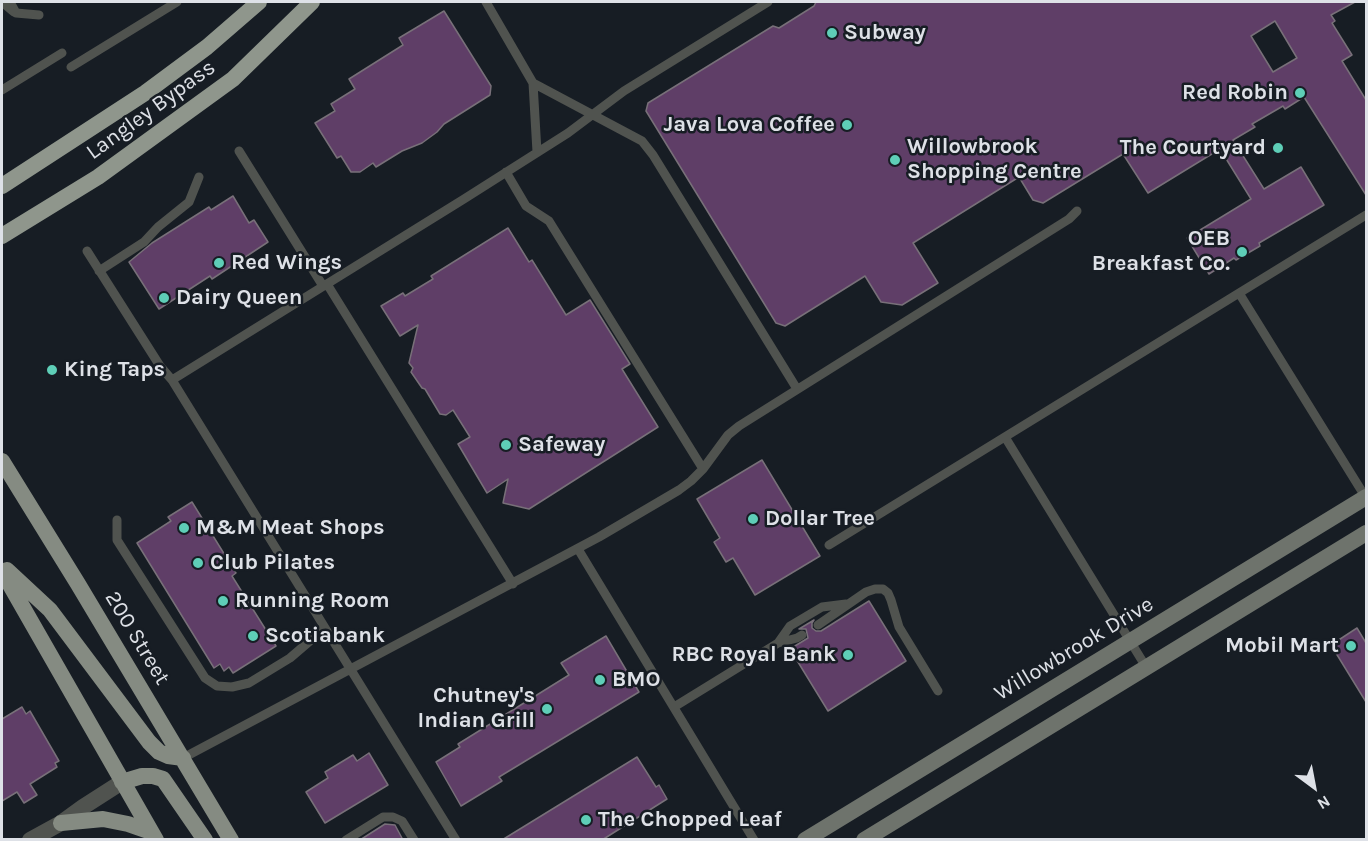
<!DOCTYPE html>
<style>
body{margin:0}
#map{position:relative;width:1368px;height:841px;overflow:hidden;background:#171d24;font-family:Karla,sans-serif}
canvas{display:block}
.frame{position:absolute;inset:0;border:3px solid #dee1e7;pointer-events:none}
.north{position:absolute;left:1284px;top:757px;width:60px;height:60px;-webkit-text-stroke:4px #171d24;paint-order:stroke;rotate:148deg;font-size:16px;font-weight:700;line-height:24px;text-align:center;color:#dee1e7}
.north::after{content:'';display:block;margin:auto;width:21px;height:27px;background:#dee1e7;clip-path:polygon(50% 0,100% 100%,50% 72%,0 100%)}
</style>
<div id="map">
<canvas width="1368" height="841"></canvas>
<div class="frame"></div>
<div class="north">N</div>
</div>
<script>
const ctx = document.querySelector('canvas').getContext('2d');
ctx.lineJoin = 'round';
function fillPath(path, color) {
  ctx.fillStyle = color;
  ctx.fill(path, 'evenodd');
}
function toPath(rows) {
  const path = new Path2D();
  for (const r of rows) {
    path.moveTo(r[0], r[1]);
    for (let i = 2; i < r.length; i += 2) path.lineTo(r[i], r[i + 1]);
  }
  return path;
}
function trace(path, color, width, dash) {
  ctx.strokeStyle = color;
  ctx.lineWidth = width;
  ctx.lineCap = dash ? 'butt' : 'round';
  ctx.setLineDash(dash || []);
  ctx.stroke(path);
}
function write(font, color, halo, rows, align = 'center') {
  ctx.font = font + ' Karla,sans-serif';
  ctx.lineWidth = 5;
  ctx.setLineDash([]);
  ctx.textBaseline = 'middle';
  ctx.strokeStyle = halo;
  ctx.fillStyle = color;
  for (const [text, x, y, turn = 0] of rows) {
    ctx.save();
    ctx.translate(x, y);
    ctx.rotate((+turn || 0) * Math.PI / 180);
    ctx.textAlign = isNaN(turn) ? turn : align;
    if (halo) ctx.strokeText(text, 0, 0);
    ctx.fillText(text, 0, 0);
    ctx.restore();
  }
}
const building = toPath([
 [816,2,1355,2,1331,15,1335,21,1332,23,1352,55,1342,61,1366,100,1366,195,1304,97,1285,109,1283,106,1252,124,1255,127,1233,140,1264,189,1301,167,1324,205,1259,243,1260,246,1236,260,1234,258,1209,274,1187,238,1251,199,1220,149,1148,193,1123,154,1043,203,1033,200,1019,177,913,243,938,283,902,305,881,302,865,276,785,326,776,323,646,111,648,103,773,26,779,28,814,6,816,2],
 [1275,21,1297,58,1273,72,1251,36,1275,21],
 [444,11,491,86,490,95,444,124,437,132,422,143,402,151,376,167,373,163,360,172,351,172,341,156,337,158,315,123,335,111,331,104,355,89,349,79,403,45,399,38,444,11],
 [233,196,249,223,254,220,268,242,212,279,210,276,159,309,129,262,152,243,209,207,211,210,233,196],
 [508,228,529,262,532,260,566,315,590,300,630,364,622,369,658,427,529,509,503,503,508,479,487,493,458,444,470,437,453,410,446,415,440,414,425,389,422,388,411,372,413,368,409,363,418,325,400,336,381,306,403,293,405,296,433,279,431,276,508,228],
 [762,460,820,556,755,595,733,558,726,562,714,542,720,538,697,499,762,460],
 [192,502,236,573,232,576,276,646,233,673,229,667,224,671,220,664,214,668,137,543,171,521,168,517,192,502],
 [869,601,906,661,828,711,790,649,808,638,806,629,799,629,814,620,812,623,812,628,816,631,821,631,869,601],
 [1357,628,1366,643,1366,702,1331,645,1357,628],
 [606,636,639,692,499,777,502,781,461,806,436,762,460,747,458,744,569,675,561,663,606,636],
 [22,707,26,714,30,711,59,761,55,763,57,767,30,784,37,795,24,803,17,792,2,801,2,719,22,707],
 [369,753,388,785,325,823,306,792,328,778,325,772,353,755,357,761,369,753],
 [637,757,656,787,659,785,667,799,602,840,502,840,637,757],
 [385,824,395,825,403,840,360,840,385,824]
]);
const service = toPath([
 [2,2,14,12],
 [10,2,16,13,39,15],
 [486,2,533,83,537,152],
 [71,67,177,2],
 [533,83,642,141,653,155,797,389],
 [2,90,62,53],
 [239,151,323,286],
 [506,172,526,206,549,221,703,469],
 [87,251,160,366,172,380,456,840],
 [99,271,144,242,158,227,189,202,199,177],
 [327,284,513,584],
 [1239,293,1366,498],
 [172,380,464,199,568,133,624,91,768,2],
 [1005,437,1146,667],
 [117,520,117,540,205,678,217,686,232,687,249,683,290,658,325,628],
 [829,545,1366,215],
 [578,549,754,840],
 [818,625,866,592,875,589,883,589,888,593,891,600,899,627,938,691],
 [778,643,790,626,822,607,846,604],
 [674,707,778,643,797,638,802,635],
 [183,758,599,537,679,490,691,481,703,469,728,435,739,426,1069,219,1077,211],
 [346,840,383,817,393,817,402,821,414,840]
]);
const minor = toPath([
 [30,840,61,823,83,807,122,782]
]);
const secondary = toPath([
 [805,840,1366,497],
 [864,840,1366,533]
]);
const primary = toPath([
 [2,461,78,584,231,840],
 [7,570,50,610,149,742,159,752,168,756,183,758],
 [2,571,156,840],
 [122,782,142,776,153,776,163,779,205,840],
 [61,823,103,819,128,824,151,832]
]);
const trunk = toPath([
 [2,186,145,93,207,47,259,2],
 [2,236,98,177,233,79,312,2]
]);
const markers = [
 [832,33,6,"#5eceb7"],
 [1300,93,6,"#5eceb7"],
 [847,125,6,"#5eceb7"],
 [1278,148,6,"#5eceb7"],
 [895,160,6,"#5eceb7"],
 [1242,252,6,"#5eceb7"],
 [219,263,6,"#5eceb7"],
 [164,298,6,"#5eceb7"],
 [52,370,6,"#5eceb7"],
 [506,445,6,"#5eceb7"],
 [753,519,6,"#5eceb7"],
 [184,528,6,"#5eceb7"],
 [198,563,6,"#5eceb7"],
 [223,601,6,"#5eceb7"],
 [253,636,6,"#5eceb7"],
 [1351,646,6,"#5eceb7"],
 [848,655,6,"#5eceb7"],
 [600,680,6,"#5eceb7"],
 [547,709,6,"#5eceb7"],
 [586,820,6,"#5eceb7"]
];
const poiNames = [
 ["Subway",844,33],
 ["Red Robin",1288,93,"right"],
 ["Java Lova Coffee",835,125,"right"],
 ["Willowbrook",907,147],
 ["Shopping Centre",907,172],
 ["The Courtyard",1266,148,"right"],
 ["OEB",1230,239,"right"],
 ["Breakfast Co.",1230,264,"right"],
 ["Red Wings",231,263],
 ["Dairy Queen",176,298],
 ["King Taps",64,370],
 ["Safeway",518,445],
 ["Dollar Tree",765,519],
 ["M&M Meat Shops",196,528],
 ["Club Pilates",210,563],
 ["Running Room",235,601],
 ["Scotiabank",265,636],
 ["Mobil Mart",1339,646,"right"],
 ["RBC Royal Bank",836,655,"right"],
 ["BMO",612,680],
 ["Chutney's",535,696,"right"],
 ["Indian Grill",535,721,"right"],
 ["The Chopped Leaf",598,820]
];
const streetNames = [
 ["Langley Bypass",151,110,-36],
 ["200 Street",137,638,59],
 ["Willowbrook Drive",1074,649,-31]
];
fillPath(building, '#5f3e67');
trace(building, '#787079', 1.5);
trace(service, '#50534f', 9);
trace(minor, '#50534f', 16);
trace(secondary, '#6e736c', 16);
trace(primary, '#858b82', 16);
trace(trunk, '#8f968c', 16);
for (const [x, y, r, color] of markers) {
  const dot = new Path2D();
  dot.arc(x, y, r, 0, 2 * Math.PI);
  ctx.fillStyle = color;
  ctx.fill(dot);
  trace(dot, '#171d24', 2);
}
write('bold 22px', '#dee1e7', '#171d24', poiNames, 'left');
write('22px', '#dee1e7', '#171d24', streetNames);
</script>
